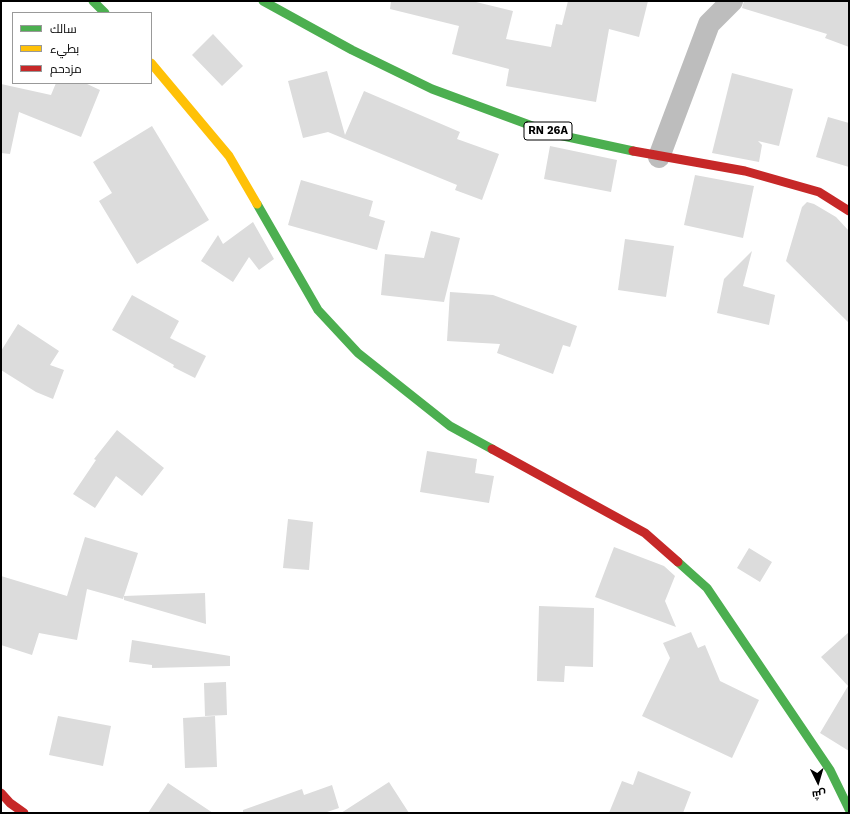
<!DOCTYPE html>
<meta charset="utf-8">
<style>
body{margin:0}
#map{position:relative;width:850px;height:814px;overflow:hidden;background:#fff;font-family:"Work Sans",Cairo,sans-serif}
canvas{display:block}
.frame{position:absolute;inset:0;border:2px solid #000;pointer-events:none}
.legend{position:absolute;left:12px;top:12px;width:140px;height:72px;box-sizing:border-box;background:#fff;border:1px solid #999;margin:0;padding:5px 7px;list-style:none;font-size:12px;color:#000}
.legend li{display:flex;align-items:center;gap:8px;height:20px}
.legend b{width:20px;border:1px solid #999}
.north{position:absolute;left:798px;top:762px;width:40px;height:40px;-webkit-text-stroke:3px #fff;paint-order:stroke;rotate:175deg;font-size:11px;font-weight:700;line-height:16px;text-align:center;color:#000}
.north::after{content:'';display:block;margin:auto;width:14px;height:18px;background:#000;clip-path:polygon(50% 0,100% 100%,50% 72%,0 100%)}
</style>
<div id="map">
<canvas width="850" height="814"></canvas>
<div class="frame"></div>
<ul class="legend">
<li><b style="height:5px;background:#4caf50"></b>سالك</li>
<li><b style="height:5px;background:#ffc107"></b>بطيء</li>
<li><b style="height:5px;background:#c62828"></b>مزدحم</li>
</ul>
<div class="north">ش</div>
</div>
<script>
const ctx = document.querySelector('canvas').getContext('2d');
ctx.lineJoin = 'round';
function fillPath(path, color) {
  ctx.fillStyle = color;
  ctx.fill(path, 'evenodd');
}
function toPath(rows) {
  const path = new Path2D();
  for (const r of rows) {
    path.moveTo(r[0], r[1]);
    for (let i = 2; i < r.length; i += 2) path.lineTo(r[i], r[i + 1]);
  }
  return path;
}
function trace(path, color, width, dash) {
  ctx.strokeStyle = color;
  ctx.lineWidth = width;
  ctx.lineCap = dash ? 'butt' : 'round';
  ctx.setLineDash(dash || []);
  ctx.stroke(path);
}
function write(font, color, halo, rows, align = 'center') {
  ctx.font = font + ' "Work Sans",sans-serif';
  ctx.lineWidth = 3.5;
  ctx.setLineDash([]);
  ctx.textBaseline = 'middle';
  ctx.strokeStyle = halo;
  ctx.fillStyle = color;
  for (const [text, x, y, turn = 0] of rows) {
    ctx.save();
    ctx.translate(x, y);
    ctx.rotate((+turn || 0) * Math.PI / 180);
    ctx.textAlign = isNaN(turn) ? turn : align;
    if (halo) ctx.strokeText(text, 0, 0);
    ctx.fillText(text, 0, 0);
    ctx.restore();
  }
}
const building = toPath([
 [391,1,472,1,513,11,506,39,551,47,556,24,562,25,568,1,648,1,639,37,609,29,596,102,506,86,509,69,452,54,459,26,390,9],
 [744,1,849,1,849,47,825,38,827,34,742,8],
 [213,34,243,66,222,86,192,55],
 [327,71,345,135,364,91,460,132,457,139,499,154,482,200,455,190,457,185,328,132,303,138,288,81],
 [732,73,793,89,779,146,758,141,762,145,759,162,712,153],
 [56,83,85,83,100,90,81,137,19,112,10,154,1,153,1,84,51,95],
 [828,117,849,123,849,167,816,157],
 [152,126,209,220,137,264,99,201,112,193,93,162],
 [550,146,617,160,611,192,544,179],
 [695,175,754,186,743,238,684,225],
 [301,180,373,201,369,216,385,221,377,250,288,225],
 [807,202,814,204,836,217,849,231,849,323,786,261,802,207],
 [253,222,274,259,259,270,249,257,233,282,201,261,218,235,223,244],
 [431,231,460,238,444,302,381,295,385,254,424,258],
 [625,239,674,246,666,297,618,290],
 [752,251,743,286,775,295,769,325,717,313,724,279],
 [450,292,493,295,577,326,570,347,563,345,553,374,497,353,500,344,447,341],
 [132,295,179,321,170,338,206,356,195,378,173,367,174,365,112,330],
 [18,324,59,351,50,365,64,370,53,399,36,392,1,370,1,351],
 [117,430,164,468,142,496,116,476,95,508,73,494,96,460,94,459],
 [427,451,477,459,475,473,494,476,489,503,420,492],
 [288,519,313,522,309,570,283,568],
 [85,537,138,553,123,599,87,589,77,640,39,633,32,655,1,645,1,576,67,596],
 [614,547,664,566,675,576,665,601,676,627,595,597],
 [749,548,772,562,760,582,737,568],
 [205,593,206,624,124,600,124,596],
 [539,606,594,608,593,667,565,666,564,682,537,681],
 [691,632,698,648,705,645,720,681,759,700,732,758,642,716,670,658,663,643],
 [849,632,849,751,820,733,848,686,821,657],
 [132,640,230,656,230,666,152,668,152,665,129,662],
 [226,682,227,715,205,716,204,683],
 [58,716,111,726,103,766,49,755],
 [215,716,217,767,185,768,183,718],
 [638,771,691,792,683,813,609,813,622,781,633,785],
 [389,782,409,813,341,813],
 [168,783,213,813,148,813],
 [332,785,339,808,324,813,243,813,243,810,302,789,304,795]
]);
const street = toPath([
 [659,157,709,24,732,1]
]);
const fast = toPath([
 [93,1,105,13],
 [263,1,352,50,432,89,554,134,633,151],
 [257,204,318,310,358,353,450,426,492,449],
 [678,562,707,588,830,770,849,809]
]);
const slow = toPath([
 [151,63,229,156,257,204]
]);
const jam = toPath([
 [633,151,745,171,819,192,849,211],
 [492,449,645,533,678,562],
 [1,793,10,803,24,813]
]);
const shields = [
 [548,131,48]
];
const shieldNames = [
 ["RN 26A",548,131]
];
fillPath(building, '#dcdcdc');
trace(street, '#bdbdbd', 22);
trace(fast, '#4caf50', 9);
trace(slow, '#ffc107', 9);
trace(jam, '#c62828', 9);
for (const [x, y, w] of shields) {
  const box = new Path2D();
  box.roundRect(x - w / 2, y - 9, w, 18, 3);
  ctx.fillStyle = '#fff';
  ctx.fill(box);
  trace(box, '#000', 1);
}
write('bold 11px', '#000', null, shieldNames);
</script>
